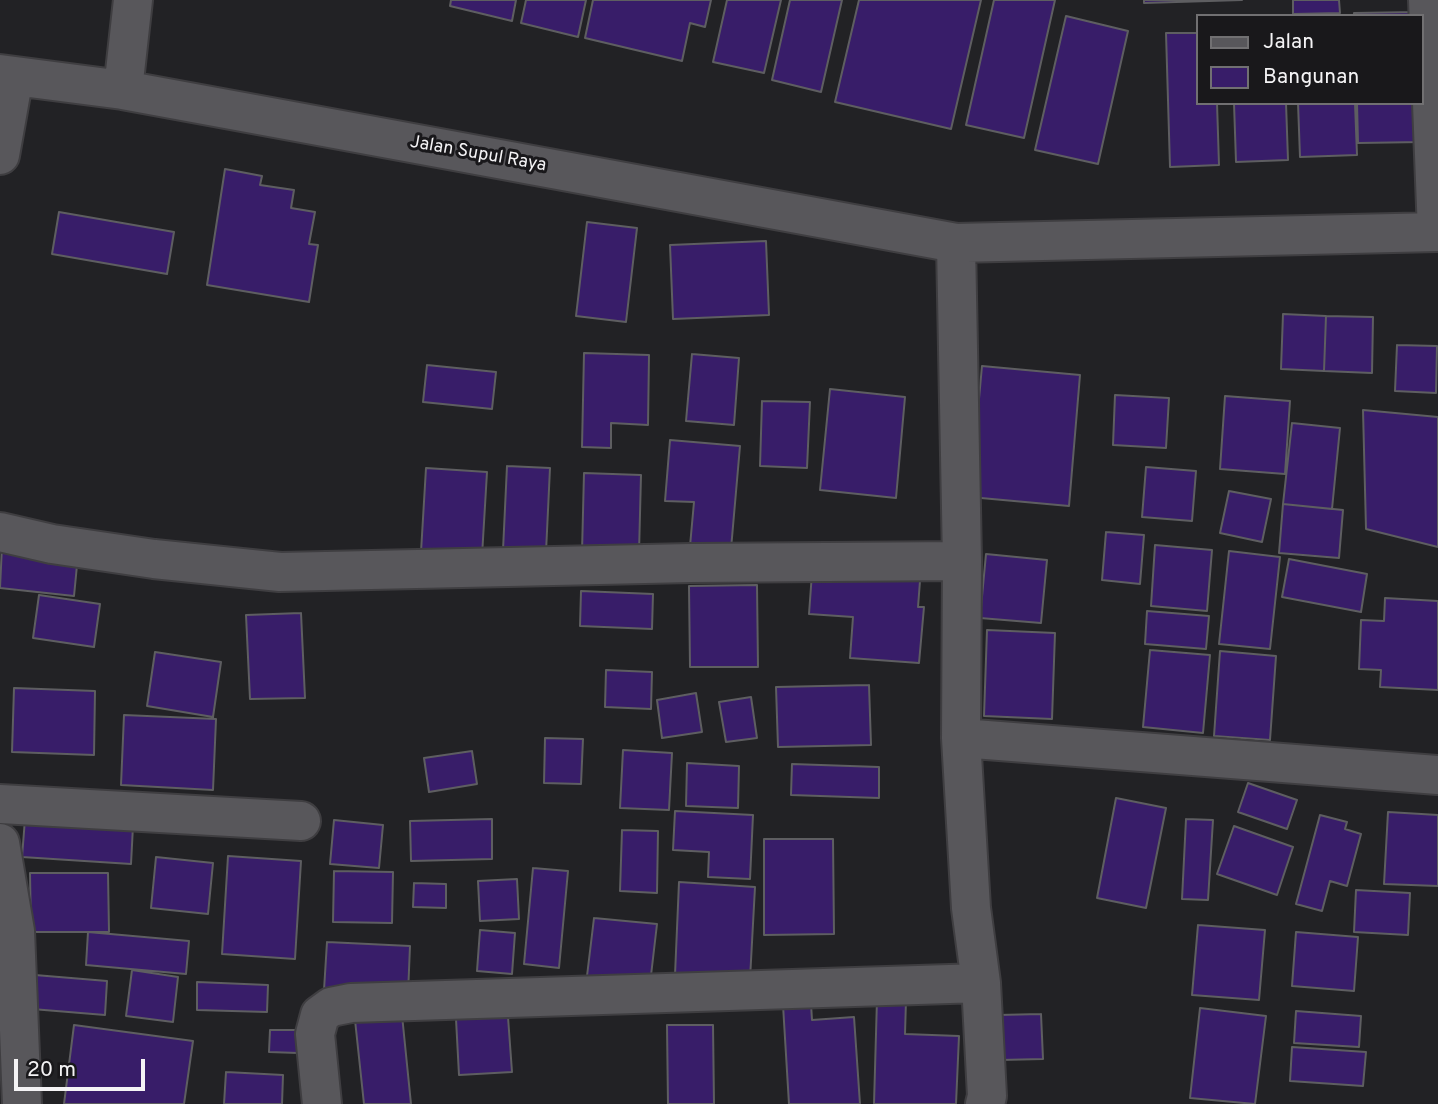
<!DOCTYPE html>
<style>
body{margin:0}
#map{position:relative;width:1438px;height:1104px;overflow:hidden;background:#222225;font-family:Overpass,sans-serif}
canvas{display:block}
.legend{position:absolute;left:1196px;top:14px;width:228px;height:91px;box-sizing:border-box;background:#19181b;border:2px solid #717072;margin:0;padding:9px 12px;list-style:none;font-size:21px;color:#f4f3f5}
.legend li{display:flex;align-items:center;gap:14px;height:35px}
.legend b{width:35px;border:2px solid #717072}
.scale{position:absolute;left:14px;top:1059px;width:131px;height:32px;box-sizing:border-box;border:4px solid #f4f3f5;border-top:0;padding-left:9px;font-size:21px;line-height:24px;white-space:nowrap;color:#f4f3f5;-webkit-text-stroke:5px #19181b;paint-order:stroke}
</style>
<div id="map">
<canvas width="1438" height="1104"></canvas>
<ul class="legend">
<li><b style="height:9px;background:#58575b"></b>Jalan</li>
<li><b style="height:19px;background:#381d69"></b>Bangunan</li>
</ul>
<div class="scale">20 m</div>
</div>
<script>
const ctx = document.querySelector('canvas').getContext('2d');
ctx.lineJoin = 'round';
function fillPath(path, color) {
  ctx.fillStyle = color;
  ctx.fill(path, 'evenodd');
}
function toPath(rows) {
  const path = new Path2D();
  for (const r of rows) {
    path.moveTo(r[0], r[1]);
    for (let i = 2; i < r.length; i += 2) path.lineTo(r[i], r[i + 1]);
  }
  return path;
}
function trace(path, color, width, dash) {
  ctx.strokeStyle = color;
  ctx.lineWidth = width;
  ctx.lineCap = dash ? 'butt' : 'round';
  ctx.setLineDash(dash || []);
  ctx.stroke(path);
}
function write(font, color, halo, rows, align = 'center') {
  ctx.font = font + ' Overpass,sans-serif';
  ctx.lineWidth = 6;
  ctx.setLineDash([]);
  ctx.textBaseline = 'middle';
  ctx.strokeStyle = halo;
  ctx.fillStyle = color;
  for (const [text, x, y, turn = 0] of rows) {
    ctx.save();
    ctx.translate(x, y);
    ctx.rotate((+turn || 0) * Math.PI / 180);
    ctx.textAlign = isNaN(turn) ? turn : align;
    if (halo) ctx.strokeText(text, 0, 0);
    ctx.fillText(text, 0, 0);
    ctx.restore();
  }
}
const building = toPath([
 [451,0,516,0,512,21,450,6,451,0],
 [526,0,586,0,578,37,521,23,526,0],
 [593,0,711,0,705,27,690,23,682,61,585,38,593,0],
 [727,0,781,0,764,73,713,62,727,0],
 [790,0,842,0,821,92,772,80,790,0],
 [859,0,981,0,951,129,835,102,859,0],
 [994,0,1055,0,1024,138,966,125,994,0],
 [1144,0,1242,0,1144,3,1144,0],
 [1293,0,1339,0,1340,13,1293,14,1293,0],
 [1417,12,1418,16,1354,16,1354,13,1417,12],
 [1066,16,1128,31,1098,164,1035,150,1066,16],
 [1166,33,1198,33,1198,103,1217,103,1219,165,1170,167,1166,33],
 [1234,103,1286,103,1288,160,1236,162,1234,103],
 [1298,103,1355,103,1357,155,1300,157,1298,103],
 [1357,103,1421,103,1422,142,1358,143,1357,103],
 [225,169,262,176,260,185,294,190,291,208,315,212,309,244,318,245,309,302,207,285,225,169],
 [59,212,174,232,167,274,52,254,59,212],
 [587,222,637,228,626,322,576,316,587,222],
 [766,241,769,315,673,319,670,245,766,241],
 [1283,314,1326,316,1324,371,1281,369,1283,314],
 [1326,316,1373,317,1372,373,1324,371,1326,316],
 [1397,345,1437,346,1436,393,1395,391,1397,345],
 [584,353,649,355,648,425,611,423,611,448,582,447,584,353],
 [692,354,739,358,734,425,686,421,692,354],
 [427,365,496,372,492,409,423,402,427,365],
 [982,366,1080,375,1069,506,970,497,982,366],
 [830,389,905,397,896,498,820,490,830,389],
 [1115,395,1169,398,1166,448,1113,445,1115,395],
 [1225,396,1290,401,1285,474,1220,469,1225,396],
 [762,401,810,402,807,468,760,466,762,401],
 [1363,410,1438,417,1438,547,1366,529,1363,410],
 [1292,423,1340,428,1332,509,1283,504,1292,423],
 [670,440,740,446,731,549,690,546,694,502,665,501,670,440],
 [507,466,550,468,546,552,503,550,507,466],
 [1146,467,1196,471,1192,521,1142,517,1146,467],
 [426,468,487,472,482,556,421,552,426,468],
 [584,473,641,475,639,553,582,552,584,473],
 [1229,491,1271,499,1262,542,1220,533,1229,491],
 [1283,504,1343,510,1339,558,1279,553,1283,504],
 [1106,532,1144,535,1140,584,1102,580,1106,532],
 [1155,545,1212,550,1207,611,1151,606,1155,545],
 [2,546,78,555,74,596,0,588,2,546],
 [1229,551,1280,557,1270,649,1219,644,1229,551],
 [986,554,1047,560,1041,623,980,618,986,554],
 [1289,559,1367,574,1361,612,1282,597,1289,559],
 [812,573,920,581,918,607,924,607,919,663,850,658,853,617,809,614,812,573],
 [757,585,758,667,690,667,689,586,757,585],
 [581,591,653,594,652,629,580,626,581,591],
 [39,595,100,604,94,647,33,638,39,595],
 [1385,598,1438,601,1438,690,1380,687,1381,670,1359,669,1361,620,1384,621,1385,598],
 [1147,611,1209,616,1206,649,1145,644,1147,611],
 [301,613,305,698,250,699,246,615,301,613],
 [987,630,1055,633,1052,719,984,716,987,630],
 [1150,650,1210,655,1203,733,1143,727,1150,650],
 [1220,651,1276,656,1270,740,1214,736,1220,651],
 [155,652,221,662,213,717,147,706,155,652],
 [606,670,652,672,651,709,605,707,606,670],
 [869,685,871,745,778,747,776,687,869,685],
 [14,688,95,691,94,755,12,752,14,688],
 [696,693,702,732,662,738,657,700,696,693],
 [751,697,757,738,726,742,719,702,751,697],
 [124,715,216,719,213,790,121,785,124,715],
 [545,738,583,739,581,784,544,783,545,738],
 [623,750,672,753,669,810,620,808,623,750],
 [472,751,477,784,429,792,424,758,472,751],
 [687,763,739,766,738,808,686,806,687,763],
 [792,764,879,767,879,798,791,795,792,764],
 [1248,783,1297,800,1287,829,1238,812,1248,783],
 [1116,798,1166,808,1146,908,1097,898,1116,798],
 [675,811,753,815,750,879,708,877,709,852,673,850,675,811],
 [1388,812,1438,815,1438,886,1384,884,1388,812],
 [1320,815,1347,822,1345,829,1361,834,1347,886,1330,881,1322,911,1296,904,1320,815],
 [25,819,133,826,131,864,22,857,25,819],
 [492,819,492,859,411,861,410,821,492,819],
 [1186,819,1213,820,1208,900,1182,899,1186,819],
 [334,820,383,825,379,868,330,864,334,820],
 [1234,826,1293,847,1277,895,1217,874,1234,826],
 [622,830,658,831,657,893,620,891,622,830],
 [764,839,833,839,834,934,764,935,764,839],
 [228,856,301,861,295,959,222,954,228,856],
 [156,857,213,863,208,914,151,908,156,857],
 [533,868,568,871,559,968,524,964,533,868],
 [334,871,393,872,392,923,333,922,334,871],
 [30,873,108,873,109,932,31,932,30,873],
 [517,879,519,919,480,921,478,881,517,879],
 [679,882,755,887,750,979,675,975,679,882],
 [414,883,446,884,446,908,413,907,414,883],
 [1356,890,1410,893,1408,935,1354,932,1356,890],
 [594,918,657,924,650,984,587,976,594,918],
 [1198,925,1265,930,1259,1000,1192,995,1198,925],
 [480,930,515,933,512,974,477,971,480,930],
 [88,932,189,941,186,974,86,965,88,932],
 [1296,932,1358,937,1354,991,1292,986,1296,932],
 [327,942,410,946,408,994,324,990,327,942],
 [132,970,178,977,173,1022,126,1016,132,970],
 [35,975,107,981,105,1015,32,1009,35,975],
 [197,982,268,985,267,1012,197,1010,197,982],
 [877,999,906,1000,905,1034,959,1036,956,1104,874,1104,877,999],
 [811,1004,812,1020,854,1017,860,1104,789,1104,783,1005,811,1004],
 [1200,1008,1266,1016,1255,1104,1190,1098,1200,1008],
 [1296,1011,1361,1016,1359,1047,1294,1043,1296,1011],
 [1041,1014,1043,1059,1000,1060,998,1015,1041,1014],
 [402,1015,411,1104,364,1104,355,1020,402,1015],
 [508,1017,512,1072,459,1075,456,1019,508,1017],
 [74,1025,193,1041,184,1104,64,1104,74,1025],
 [667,1025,713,1025,714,1104,668,1104,667,1025],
 [270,1030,299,1030,298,1053,269,1052,270,1030],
 [1292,1047,1366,1052,1363,1086,1290,1081,1292,1047],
 [226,1072,283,1075,282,1104,224,1104,226,1072]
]);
const minor = toPath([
 [1428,0,1437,232],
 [0,74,123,90,956,243,1438,232],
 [123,90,133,0],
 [0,155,14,76],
 [956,243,962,561,961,738,971,908,981,983,987,1096,985,1104],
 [0,532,52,544,154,559,280,572,691,563,962,561],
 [961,738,1438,775],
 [0,804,301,821],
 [0,843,15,931,22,1104],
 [322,1104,315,1034,320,1015,331,1007,351,1003,981,983]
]);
const streetNames = [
 ["Jalan Supul Raya",478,155,10]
];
fillPath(building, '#381d69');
trace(building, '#5e5e61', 2);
trace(minor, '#3f3e41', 42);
trace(minor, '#58575b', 38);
write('18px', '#f4f3f5', '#19181b', streetNames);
</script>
